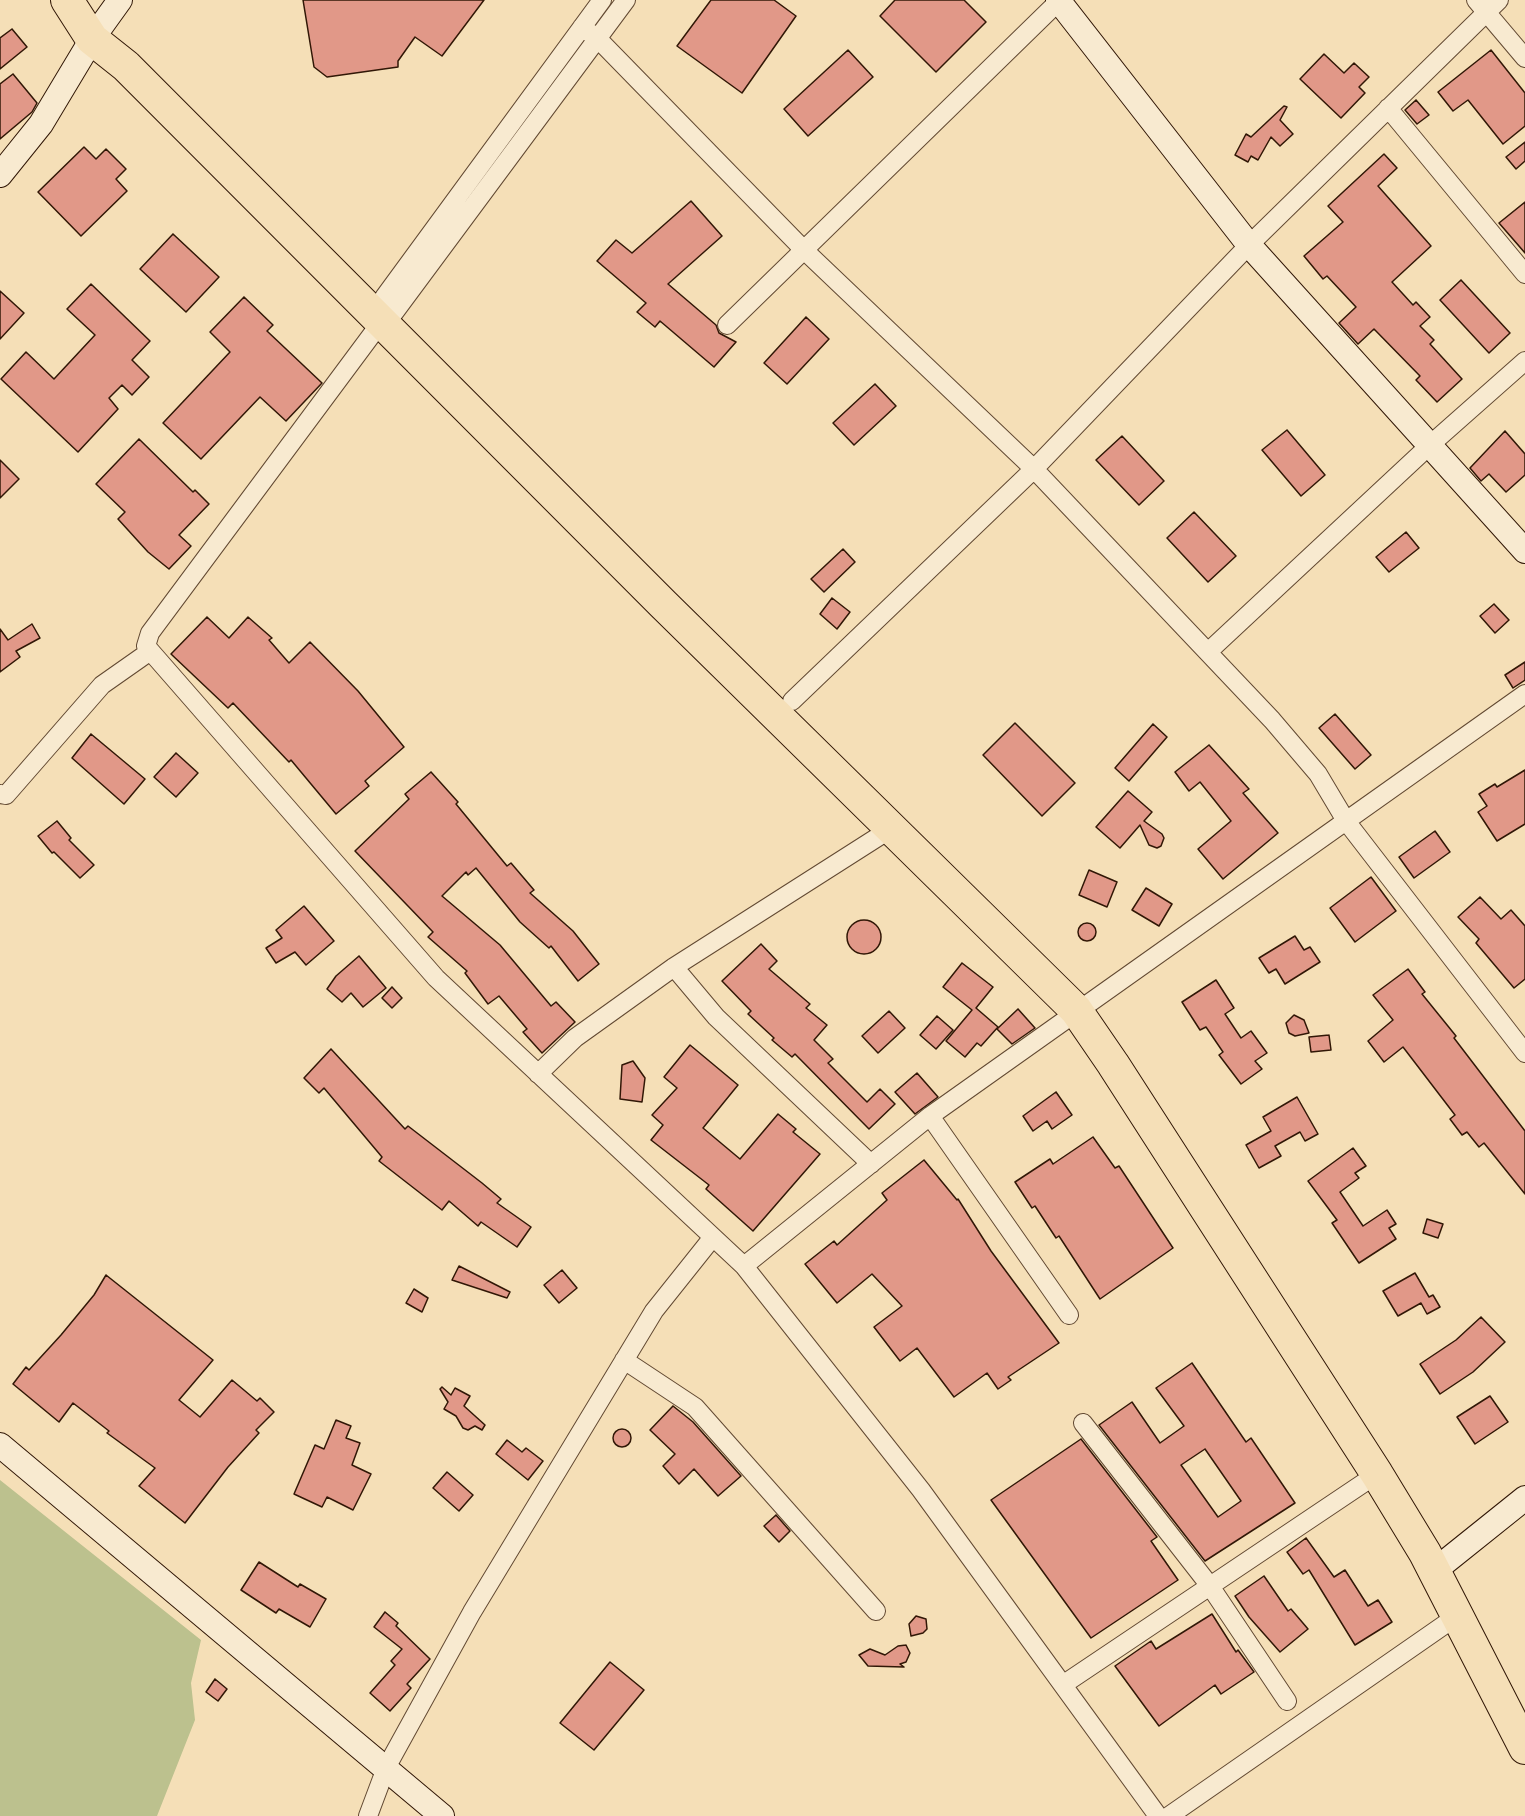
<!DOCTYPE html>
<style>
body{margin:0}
canvas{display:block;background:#f5dfb7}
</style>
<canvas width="1525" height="1816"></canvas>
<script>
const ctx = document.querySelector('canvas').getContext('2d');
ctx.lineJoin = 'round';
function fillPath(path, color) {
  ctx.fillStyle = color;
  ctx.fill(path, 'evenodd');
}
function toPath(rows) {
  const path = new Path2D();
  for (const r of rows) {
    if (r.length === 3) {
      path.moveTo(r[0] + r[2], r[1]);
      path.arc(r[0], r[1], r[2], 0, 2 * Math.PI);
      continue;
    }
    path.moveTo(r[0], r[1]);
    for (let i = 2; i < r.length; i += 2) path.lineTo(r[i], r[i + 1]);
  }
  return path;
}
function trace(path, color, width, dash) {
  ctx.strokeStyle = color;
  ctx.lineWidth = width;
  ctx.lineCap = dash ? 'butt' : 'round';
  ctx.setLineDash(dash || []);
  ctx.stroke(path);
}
const green = toPath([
 [0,1480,201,1640,191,1683,195,1720,157,1816,0,1816]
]);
const building = toPath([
 [303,0,484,0,442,56,415,37,398,61,398,67,327,77,314,67,303,0],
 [711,0,774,0,796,16,742,93,677,46,711,0],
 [895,0,964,0,986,22,936,72,880,16,895,0],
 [12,29,27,47,0,69,0,38,12,29],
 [848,50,873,77,808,136,784,109,848,50],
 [1491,50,1525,93,1525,126,1503,144,1468,100,1453,111,1438,92,1491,50],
 [1324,54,1344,73,1354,63,1369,77,1359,87,1365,93,1341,118,1300,79,1324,54],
 [13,74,37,103,32,112,0,139,0,84,13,74],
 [1416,100,1429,115,1417,124,1405,110,1416,100],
 [1284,106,1287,107,1280,120,1293,134,1280,146,1271,137,1258,160,1251,156,1248,162,1235,155,1246,134,1251,137,1284,106],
 [1525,142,1525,161,1516,169,1506,157,1525,142],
 [84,147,96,159,106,149,126,169,116,179,127,191,81,236,38,192,84,147],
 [1384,154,1397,168,1378,186,1431,246,1392,282,1413,305,1416,302,1430,317,1420,326,1434,340,1430,344,1462,379,1437,402,1416,380,1420,376,1374,329,1358,344,1339,323,1356,307,1327,276,1323,279,1304,256,1343,222,1328,206,1384,154],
 [691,201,722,236,668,284,716,325,719,333,736,342,714,367,660,321,655,327,637,312,646,303,597,261,616,240,632,253,691,201],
 [1525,202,1525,253,1499,223,1525,202],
 [173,234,219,277,186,312,140,269,173,234],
 [1461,280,1510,333,1489,353,1440,300,1461,280],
 [91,284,150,341,132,360,149,377,132,395,122,385,109,398,118,409,78,452,1,379,26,352,54,379,95,335,67,309,91,284],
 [0,291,24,313,0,339,0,291],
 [244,297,273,325,267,331,322,383,286,421,260,397,201,459,163,423,230,352,210,332,244,297],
 [806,317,829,339,787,384,764,363,806,317],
 [875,384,896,406,854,445,833,423,875,384],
 [1287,430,1325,475,1301,496,1262,450,1287,430],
 [1505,431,1525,454,1525,475,1506,492,1489,474,1481,481,1470,468,1505,431],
 [1122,436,1164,481,1139,505,1096,460,1122,436],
 [139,439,193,492,195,490,209,504,179,535,191,546,169,569,148,552,118,519,125,512,96,484,139,439],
 [0,460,19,479,0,498,0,460],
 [1194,512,1236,556,1208,582,1167,538,1194,512],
 [1406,532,1419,548,1389,572,1376,557,1406,532],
 [843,549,855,562,824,592,811,579,843,549],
 [832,598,850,612,837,629,820,614,832,598],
 [1494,604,1509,620,1495,633,1480,616,1494,604],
 [207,617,229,638,248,617,272,638,269,640,289,663,310,642,358,691,404,747,365,781,369,786,336,814,291,760,289,762,233,703,228,708,171,654,207,617],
 [32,624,40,638,16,651,20,657,0,672,0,629,8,640,32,624],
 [1525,662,1525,680,1513,688,1505,675,1525,662],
 [1335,714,1371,755,1355,769,1319,728,1335,714],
 [1015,723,1075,783,1042,816,983,755,1015,723],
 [1153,724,1167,737,1129,781,1115,768,1153,724],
 [91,734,145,779,124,804,72,758,91,734],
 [1209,745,1249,789,1243,793,1278,833,1223,879,1198,849,1231,821,1200,782,1189,791,1175,772,1209,745],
 [176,753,198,773,176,797,154,777,176,753],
 [1525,770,1525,824,1497,841,1478,812,1487,806,1479,794,1495,784,1497,787,1525,770],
 [431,772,458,802,456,804,507,866,511,863,534,890,530,893,573,931,599,964,578,981,551,946,549,948,520,922,476,868,468,875,466,872,442,896,500,945,551,1006,556,1002,575,1022,542,1053,523,1032,527,1029,499,996,488,1004,465,973,467,971,428,937,433,932,355,851,409,799,405,794,431,772],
 [1128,791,1152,812,1144,821,1162,834,1164,838,1161,846,1157,848,1149,845,1140,825,1120,848,1096,827,1128,791],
 [57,821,71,838,69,840,94,865,80,878,54,852,52,853,38,836,57,821],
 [1435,831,1450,852,1414,878,1399,857,1435,831],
 [1089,870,1117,882,1107,907,1079,895,1089,870],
 [1371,877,1396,911,1355,942,1330,908,1371,877],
 [1146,888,1172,904,1159,926,1132,910,1146,888],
 [1480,897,1501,919,1511,910,1525,926,1525,979,1514,988,1476,943,1479,939,1458,917,1480,897],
 [304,906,334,941,306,965,295,952,276,963,266,948,282,938,276,930,304,906],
 [864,937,17],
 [1087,932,9],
 [1295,936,1304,950,1310,947,1320,962,1285,984,1276,969,1269,973,1259,958,1295,936],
 [761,944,777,961,769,969,810,1004,806,1008,827,1025,814,1040,833,1059,828,1063,867,1102,880,1089,895,1104,869,1129,795,1054,792,1057,772,1040,774,1038,748,1014,751,1011,722,981,761,944],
 [359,956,386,988,363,1007,351,993,342,1002,327,989,336,976,359,956],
 [962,963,993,987,976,1008,998,1027,981,1046,977,1043,965,1057,946,1041,972,1010,943,987,962,963],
 [1408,969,1425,992,1422,994,1456,1036,1454,1038,1525,1131,1525,1194,1484,1143,1479,1147,1467,1132,1462,1135,1450,1119,1455,1115,1403,1047,1384,1062,1368,1041,1393,1020,1373,995,1408,969],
 [1216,980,1234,1008,1225,1014,1241,1038,1251,1031,1267,1053,1255,1061,1262,1069,1241,1084,1219,1055,1223,1052,1206,1027,1200,1030,1182,1002,1216,980],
 [392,987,402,998,392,1008,382,998,392,987],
 [1018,1009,1035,1028,1012,1044,997,1029,1018,1009],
 [889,1011,905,1028,878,1053,862,1036,889,1011],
 [1294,1015,1304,1020,1309,1033,1295,1036,1289,1033,1286,1023,1294,1015],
 [937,1016,953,1030,936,1049,920,1035,937,1016],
 [1329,1035,1331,1050,1311,1052,1309,1037,1329,1035],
 [690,1045,738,1085,703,1128,740,1159,778,1114,796,1129,793,1132,820,1154,753,1231,706,1189,709,1185,651,1140,663,1125,652,1115,677,1088,664,1077,690,1045],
 [331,1049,405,1129,408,1126,482,1183,501,1199,497,1203,531,1227,517,1247,481,1222,478,1226,449,1201,442,1210,379,1161,382,1157,324,1088,319,1093,304,1078,331,1049],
 [633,1061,645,1078,642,1102,620,1099,622,1065,633,1061],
 [917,1073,938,1097,915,1114,895,1092,917,1073],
 [1056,1092,1072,1115,1052,1129,1047,1121,1033,1131,1023,1116,1056,1092],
 [1297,1097,1318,1134,1305,1141,1300,1132,1275,1146,1281,1156,1259,1168,1246,1145,1271,1131,1263,1117,1297,1097],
 [1093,1137,1115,1168,1119,1166,1173,1248,1100,1299,1059,1236,1056,1238,1035,1206,1032,1208,1015,1182,1050,1159,1053,1164,1093,1137],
 [1353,1148,1366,1166,1355,1173,1359,1178,1340,1192,1363,1226,1387,1210,1396,1224,1389,1228,1396,1239,1359,1263,1332,1223,1337,1220,1308,1181,1353,1148],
 [924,1160,957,1200,958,1199,991,1251,1059,1343,1008,1377,1011,1380,998,1389,987,1373,954,1397,917,1348,900,1361,874,1327,902,1306,872,1274,837,1303,805,1264,834,1241,837,1245,887,1200,882,1193,924,1160],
 [1427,1219,1443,1224,1438,1238,1423,1233,1427,1219],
 [459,1266,510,1292,507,1298,452,1280,459,1266],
 [562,1270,577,1288,559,1303,544,1285,562,1270],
 [1415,1273,1429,1297,1433,1295,1440,1307,1427,1314,1421,1303,1398,1316,1383,1291,1415,1273],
 [106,1275,213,1360,179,1400,200,1417,232,1380,257,1401,260,1398,274,1412,256,1430,259,1433,228,1467,185,1523,139,1486,155,1468,107,1433,109,1431,73,1403,59,1422,13,1384,26,1367,29,1370,61,1335,94,1295,106,1275],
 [414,1289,428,1298,422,1312,406,1303,414,1289],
 [1481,1317,1505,1342,1473,1372,1440,1394,1420,1364,1456,1340,1481,1317],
 [1192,1363,1246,1442,1251,1438,1295,1503,1205,1561,1099,1425,1132,1402,1160,1443,1184,1426,1156,1388,1192,1363],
 [1205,1449,1241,1501,1218,1517,1181,1465,1205,1449],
 [442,1387,451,1395,455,1388,470,1396,464,1406,485,1425,482,1430,475,1426,468,1430,463,1428,456,1416,444,1409,448,1402,440,1389,442,1387],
 [1490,1396,1508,1422,1475,1444,1457,1417,1490,1396],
 [673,1406,693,1422,741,1476,718,1496,694,1469,679,1484,663,1466,675,1454,650,1430,673,1406],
 [336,1420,351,1426,346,1438,360,1443,352,1465,371,1474,353,1510,327,1497,322,1507,294,1494,315,1445,324,1449,336,1420],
 [622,1438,9],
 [1081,1439,1157,1537,1151,1541,1178,1580,1091,1638,991,1500,1081,1439],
 [507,1440,522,1452,526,1448,543,1461,528,1480,496,1454,507,1440],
 [447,1472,473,1495,459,1511,433,1488,447,1472],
 [776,1515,790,1531,779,1542,764,1526,776,1515],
 [1306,1538,1334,1577,1345,1570,1368,1606,1378,1600,1392,1622,1355,1645,1309,1570,1303,1574,1287,1552,1306,1538],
 [259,1562,298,1587,300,1584,326,1599,310,1627,279,1609,276,1613,241,1590,259,1562],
 [1264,1576,1288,1611,1291,1609,1308,1629,1280,1652,1249,1617,1235,1596,1264,1576],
 [385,1612,398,1623,396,1626,430,1659,407,1684,411,1688,390,1711,370,1693,395,1665,391,1661,402,1649,374,1627,385,1612],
 [1212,1614,1236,1652,1238,1650,1254,1672,1221,1694,1215,1685,1159,1726,1115,1666,1151,1641,1156,1649,1212,1614],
 [916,1616,926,1619,927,1629,923,1633,911,1636,909,1624,916,1616],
 [906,1645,910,1653,906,1662,900,1664,904,1667,868,1666,859,1655,870,1649,885,1655,898,1646,906,1645],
 [610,1662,644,1690,594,1750,560,1723,610,1662],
 [215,1679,227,1689,218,1701,206,1692,215,1679]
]);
const street = toPath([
 [626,0,385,325,376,329,150,633,146,646,436,978,744,1266,921,1490,1158,1816],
 [1476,0,1525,58],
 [582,27,598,39,803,249,1034,469,1272,720,1318,774,1346,821,1525,1053],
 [1388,108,1525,274],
 [375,321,374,314,385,296,602,0],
 [727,325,1060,0],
 [1209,651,1430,445,1525,361],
 [792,701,1034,469,1249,245,1499,0],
 [0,794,6,795,102,685,149,652],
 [674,967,716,1017,871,1164],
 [538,1074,575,1038,674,967,892,828],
 [930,1116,1069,1315],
 [744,1266,930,1116,1525,694],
 [624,1360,695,1407,876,1611],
 [1083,1423,1210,1586,1287,1701],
 [1064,1684,1377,1474],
 [368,1816,386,1768,472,1612,654,1311,713,1237],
 [1169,1816,1457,1616]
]);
const secondary = toPath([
 [1058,0,1249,245,1525,551],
 [0,175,41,124,92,39,120,0],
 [0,1445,442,1816],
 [1434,1571,1525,1498]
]);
const highway = toPath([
 [67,0,92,39,126,66,663,604,1076,1010,1113,1064,1377,1474,1425,1553,1525,1748]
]);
fillPath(green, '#bcc18e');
fillPath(building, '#e19888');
trace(building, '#311706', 1.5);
trace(street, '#624932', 20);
trace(secondary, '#311706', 26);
trace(highway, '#311706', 34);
trace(street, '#f8ead0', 18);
trace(secondary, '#f8ead0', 24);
trace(highway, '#f5dfb7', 32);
</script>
